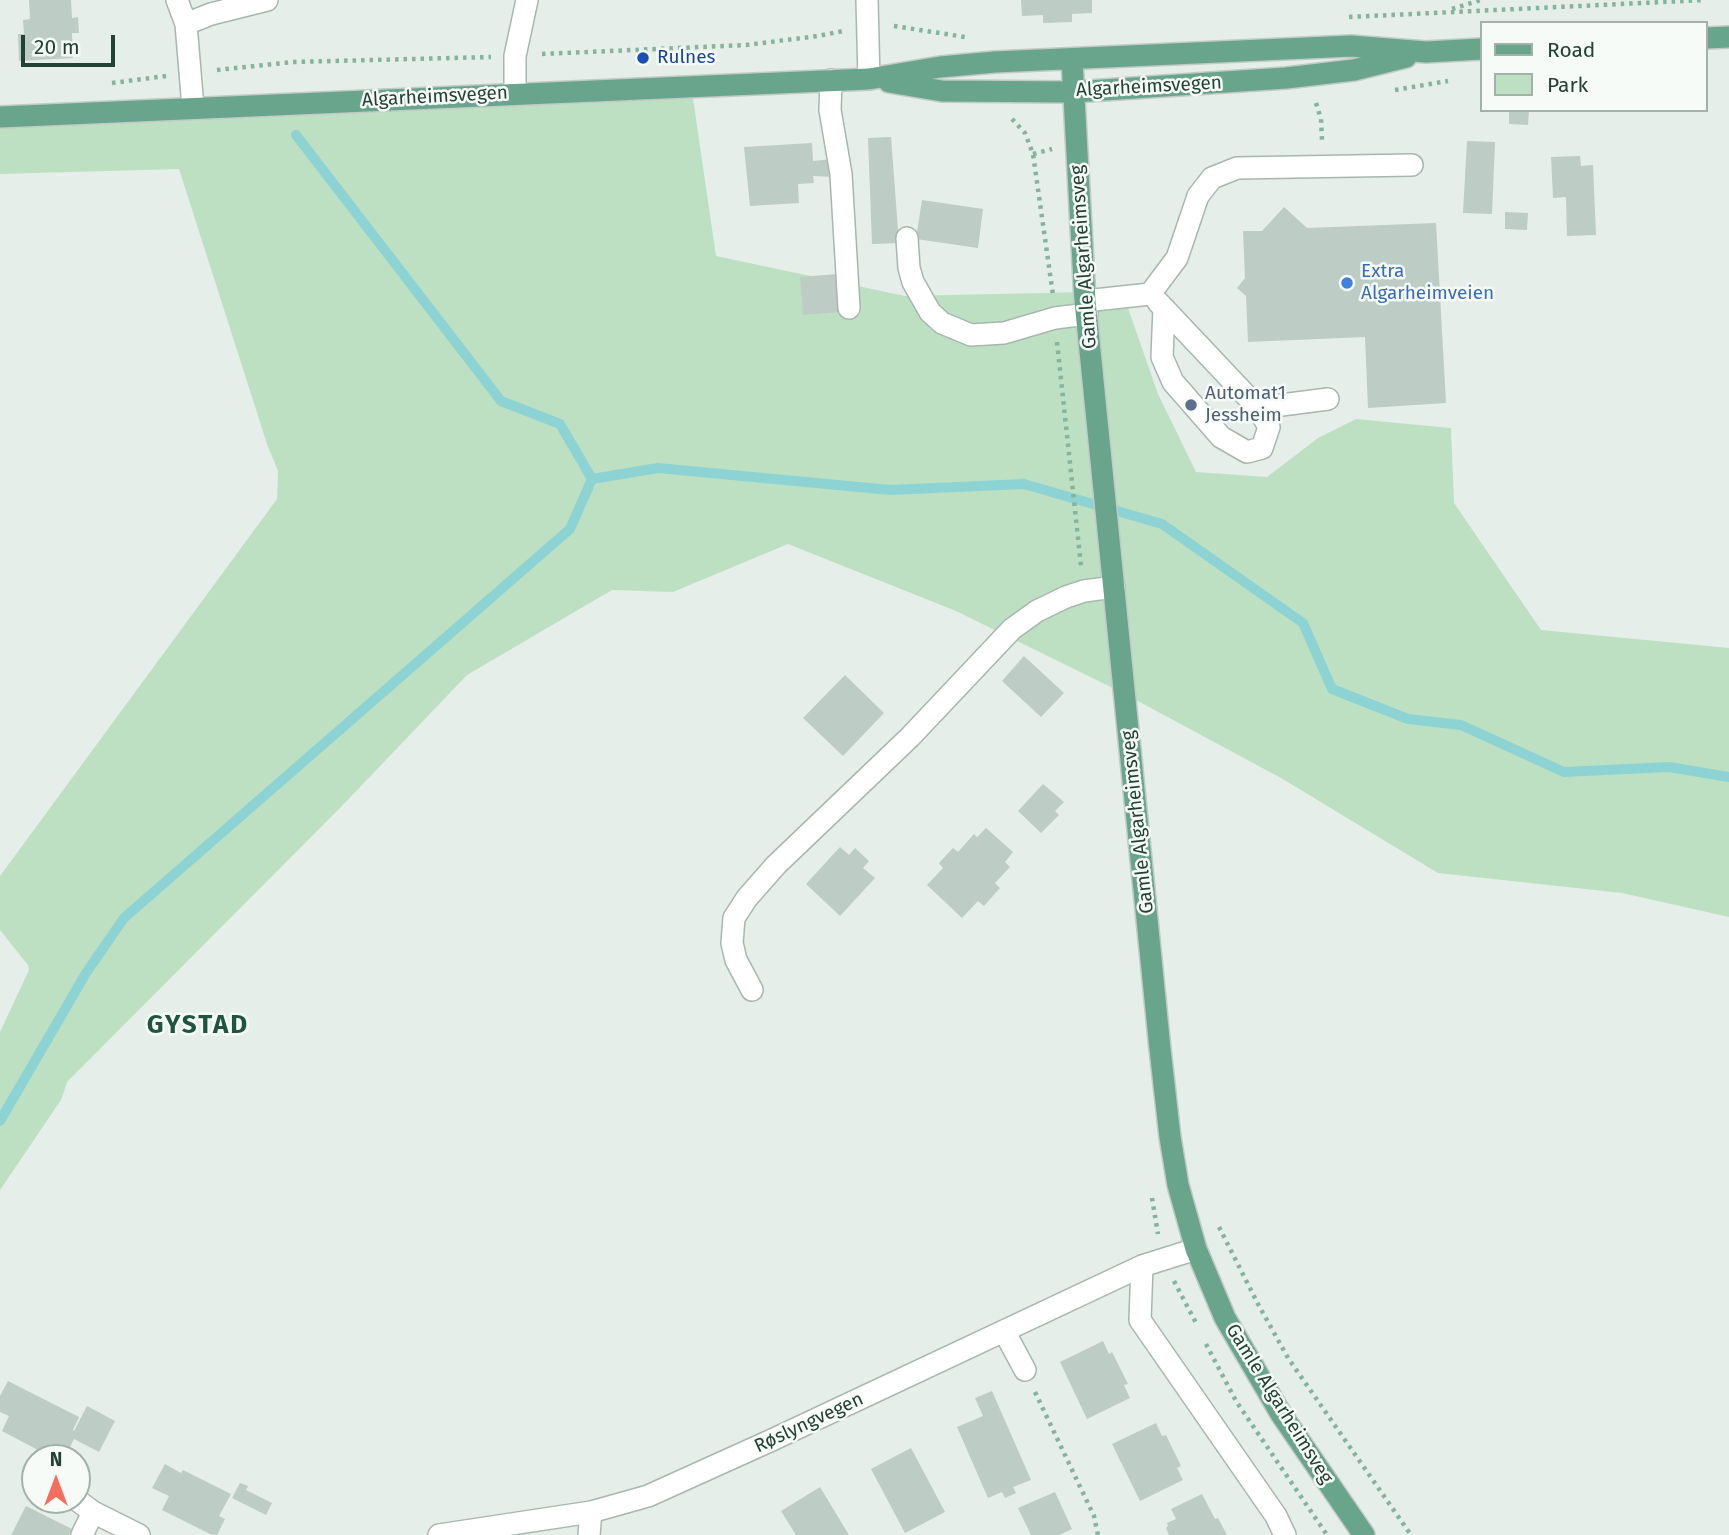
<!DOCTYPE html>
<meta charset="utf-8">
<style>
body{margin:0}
#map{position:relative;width:1729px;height:1535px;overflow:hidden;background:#e5eee9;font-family:"Fira Sans",sans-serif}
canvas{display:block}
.legend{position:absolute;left:1480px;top:21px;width:228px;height:91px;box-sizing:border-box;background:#f6fbf8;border:2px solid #a2b1aa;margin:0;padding:9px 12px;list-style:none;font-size:21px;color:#234135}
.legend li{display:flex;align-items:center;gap:14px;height:35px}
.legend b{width:35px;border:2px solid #a2b1aa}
.north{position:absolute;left:21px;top:1444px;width:70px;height:70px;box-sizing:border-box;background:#f6fbf8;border:2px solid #a2b1aa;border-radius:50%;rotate:0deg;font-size:19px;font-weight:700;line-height:28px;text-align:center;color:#234135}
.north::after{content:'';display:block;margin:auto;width:24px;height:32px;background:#f56d5d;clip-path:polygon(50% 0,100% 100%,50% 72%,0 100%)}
.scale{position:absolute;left:21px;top:35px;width:94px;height:32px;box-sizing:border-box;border:4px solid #234135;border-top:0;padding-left:9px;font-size:21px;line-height:24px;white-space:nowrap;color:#234135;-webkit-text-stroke:5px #f6fbf8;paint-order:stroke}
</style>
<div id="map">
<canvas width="1729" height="1535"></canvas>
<ul class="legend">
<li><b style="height:9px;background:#69a58d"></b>Road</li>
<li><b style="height:19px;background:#bee0c2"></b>Park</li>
</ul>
<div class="north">N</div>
<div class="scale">20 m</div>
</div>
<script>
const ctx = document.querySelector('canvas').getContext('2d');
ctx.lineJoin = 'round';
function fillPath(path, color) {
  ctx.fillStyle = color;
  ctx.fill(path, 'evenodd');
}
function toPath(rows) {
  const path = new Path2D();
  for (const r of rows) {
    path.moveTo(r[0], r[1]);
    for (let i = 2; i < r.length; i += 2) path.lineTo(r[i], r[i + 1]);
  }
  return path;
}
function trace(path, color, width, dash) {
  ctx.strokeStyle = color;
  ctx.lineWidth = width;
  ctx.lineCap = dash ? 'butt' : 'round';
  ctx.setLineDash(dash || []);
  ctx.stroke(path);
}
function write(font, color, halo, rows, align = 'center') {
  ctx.font = font + ' "Fira Sans",sans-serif';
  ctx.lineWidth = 5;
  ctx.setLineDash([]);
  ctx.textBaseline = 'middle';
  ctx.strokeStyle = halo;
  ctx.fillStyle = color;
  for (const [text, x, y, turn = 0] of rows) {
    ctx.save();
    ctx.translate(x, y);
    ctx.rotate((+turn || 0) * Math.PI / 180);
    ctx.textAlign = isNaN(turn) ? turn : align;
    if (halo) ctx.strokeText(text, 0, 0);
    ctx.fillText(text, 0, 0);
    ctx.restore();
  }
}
const green = toPath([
 [691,85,716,256,905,296,1086,292,1128,308,1158,394,1196,472,1267,477,1318,438,1356,419,1451,428,1454,503,1541,630,1729,648,1729,917,1622,893,1438,873,1281,778,1123,693,956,611,788,544,673,592,612,590,467,675,340,808,67,1082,61,1100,0,1190,0,1032,29,970,28,965,0,930,0,876,277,499,278,471,267,444,179,169,0,174,0,114]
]);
const stream = toPath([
 [296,135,501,401,560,424,592,479],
 [592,479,658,468,890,490,1024,484,1162,524,1303,623,1332,689,1408,719,1461,725,1564,772,1669,767,1729,777],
 [0,1121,86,973,124,918,570,529,592,479]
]);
const building = toPath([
 [29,0,71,0,72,18,78,17,79,33,72,33,73,58,19,61,18,34,24,34,23,20,30,19],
 [1021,0,1092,0,1092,13,1072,14,1072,22,1043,23,1043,15,1022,16],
 [1509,110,1529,110,1528,125,1509,124],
 [891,137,899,243,872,244,868,138],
 [1467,141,1495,142,1492,214,1463,213],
 [812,143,813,161,833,159,834,177,813,176,814,183,798,184,799,203,750,206,744,147],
 [1580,156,1581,166,1593,165,1596,235,1567,236,1566,197,1553,198,1551,157],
 [922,200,983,209,978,248,916,239],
 [1284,207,1307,228,1436,223,1446,403,1368,408,1365,337,1248,342,1246,296,1237,288,1245,278,1243,231,1262,231],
 [1505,212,1528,213,1527,230,1505,229],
 [837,274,840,312,803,315,800,277],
 [1024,656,1064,693,1041,717,1002,681],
 [845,675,884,713,843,756,803,718],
 [1043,784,1064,802,1055,811,1059,815,1041,833,1018,811],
 [986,828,1013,852,1005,862,1010,867,995,883,1000,888,984,906,978,901,962,918,927,885,943,868,939,863,953,848,958,852,974,834,977,837],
 [840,847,849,855,855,848,869,861,863,868,875,878,840,916,806,884],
 [1103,1341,1109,1354,1112,1352,1128,1384,1124,1385,1130,1398,1087,1419,1060,1362],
 [8,1381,79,1417,73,1430,74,1431,87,1406,115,1421,99,1452,74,1439,69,1449,64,1447,58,1458,53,1458,2,1431,9,1416,0,1412,0,1396],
 [992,1391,1031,1480,1013,1487,1016,1493,1005,1498,1002,1492,988,1498,957,1427,983,1416,975,1398],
 [1156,1423,1162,1436,1166,1435,1181,1466,1177,1468,1183,1480,1140,1501,1112,1444],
 [911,1448,945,1512,905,1533,871,1469],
 [165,1464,181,1473,183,1470,231,1494,219,1516,225,1519,217,1535,210,1534,162,1510,169,1496,152,1488],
 [240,1483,248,1486,246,1490,272,1503,266,1515,232,1498],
 [820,1487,849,1535,796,1535,781,1511],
 [1055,1492,1072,1529,1059,1535,1031,1535,1018,1508],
 [1202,1494,1215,1519,1218,1518,1227,1535,1169,1535,1166,1528,1168,1526,1167,1523,1176,1519,1171,1509],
 [26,1506,72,1529,69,1535,11,1535]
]);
const path = toPath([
 [1452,9,1481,0],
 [1349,17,1705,0],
 [894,26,965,37],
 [542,54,746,45,818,36,843,31],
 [217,70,293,62,491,57],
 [112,83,166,76],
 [1395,90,1448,81],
 [1316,103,1321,119,1322,140],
 [1012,119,1025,133,1033,154,1053,295],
 [1033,154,1052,149],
 [1057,342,1081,566],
 [1152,1198,1158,1234],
 [1219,1227,1258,1304,1288,1358,1411,1535],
 [1174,1281,1196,1323],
 [1206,1344,1236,1401,1327,1535],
 [1035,1392,1094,1516,1098,1535]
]);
const minor = toPath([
 [177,0,186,24,193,108],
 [867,0,869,79],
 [186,24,211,14,267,0],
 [831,80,830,110,841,174,849,308],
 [515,93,515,56,527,0],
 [907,238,909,268,913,282,930,312,942,323,971,335,1004,333,1055,318,1087,314],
 [1085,301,1150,294,1177,258,1198,196,1212,178,1237,168,1412,165],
 [1158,302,1258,408,1328,399],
 [1164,308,1162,357,1173,382,1221,437,1247,452,1262,448,1269,427,1258,408],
 [752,990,736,960,732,943,734,918,747,898,776,865,910,737,1012,629,1037,611,1066,597,1084,591,1114,587],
 [1142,1266,1140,1320,1276,1516,1285,1535],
 [1004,1331,1025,1370],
 [77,1500,93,1512,139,1535],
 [82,1535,93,1512],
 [439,1535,591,1512,648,1496,772,1440,1142,1266,1196,1249],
 [589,1535,591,1512]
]);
const major = toPath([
 [1706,38,1729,37],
 [1072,60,1085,301,1160,1049,1170,1137,1178,1185,1196,1249,1225,1318,1281,1414,1364,1535],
 [889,82,942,91,1073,92,1286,78,1354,70,1406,57],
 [0,117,869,79,940,67,995,62,1351,46,1426,52,1482,49]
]);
const markers = [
 [643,58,7,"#1a4fb4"],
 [1347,283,7,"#3f7fe0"],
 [1191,405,7,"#5c6f8a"]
];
const transitNames = [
 ["Rulnes",657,58]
];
const streetNames = [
 ["Algarheimsvegen",1149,87,-3],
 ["Algarheimsvegen",435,97,-3],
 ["Gamle Algarheimsveg",1084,257,-94],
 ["Gamle Algarheimsveg",1138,822,-96],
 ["Gamle Algarheimsveg",1279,1404,58],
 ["Røslyngvegen",809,1423,-25]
];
const shopNames = [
 ["Extra",1361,272],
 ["Algarheimveien",1361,294]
];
const serviceNames = [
 ["Automat1",1205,394],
 ["Jessheim",1205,416]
];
const districtNames = [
 ["GYSTAD",198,1026]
];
fillPath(green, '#bee0c2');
trace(stream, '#8dd3d4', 10);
fillPath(building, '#bdccc4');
trace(minor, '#a7b7af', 24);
trace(major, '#c1cac6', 24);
trace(path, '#85b39e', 4.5, [3.5, 5]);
trace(minor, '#fff', 21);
trace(major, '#69a58d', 21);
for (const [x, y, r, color] of markers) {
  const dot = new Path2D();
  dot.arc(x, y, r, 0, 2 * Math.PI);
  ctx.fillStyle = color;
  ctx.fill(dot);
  trace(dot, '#f6fbf8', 2.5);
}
write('19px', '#164399', '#f6fbf8', transitNames, 'left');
write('19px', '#234135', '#f6fbf8', streetNames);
write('19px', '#366cbe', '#f6fbf8', shopNames, 'left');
write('19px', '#4e5e75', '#f6fbf8', serviceNames, 'left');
ctx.letterSpacing = '2px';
write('bold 26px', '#1e5440', '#f6fbf8', districtNames);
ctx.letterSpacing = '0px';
</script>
